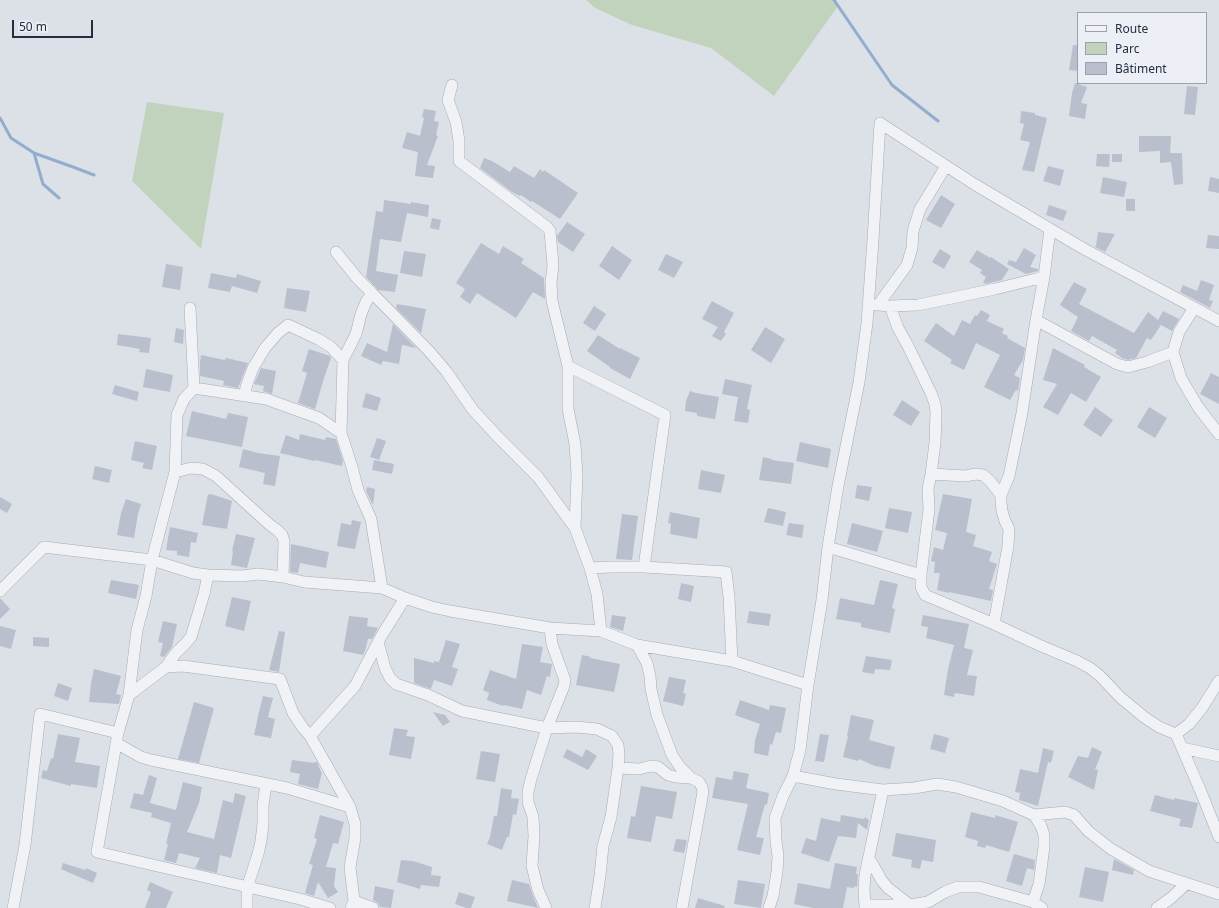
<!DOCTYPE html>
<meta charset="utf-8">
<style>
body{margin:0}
#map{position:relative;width:1219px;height:908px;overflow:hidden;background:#dce1e8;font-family:"Noto Sans",sans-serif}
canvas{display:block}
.legend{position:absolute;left:1077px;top:12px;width:130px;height:72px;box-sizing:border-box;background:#ecf0f6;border:1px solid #9ca2ad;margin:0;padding:5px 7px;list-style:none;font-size:12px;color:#242e40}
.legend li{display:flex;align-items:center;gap:8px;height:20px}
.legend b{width:20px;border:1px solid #9ca2ad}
.scale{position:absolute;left:12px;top:20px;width:81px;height:18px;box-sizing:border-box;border:2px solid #242e40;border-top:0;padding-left:5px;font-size:12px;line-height:14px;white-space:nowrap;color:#242e40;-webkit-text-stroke:3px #ecf0f6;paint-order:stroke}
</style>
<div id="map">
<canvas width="1219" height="908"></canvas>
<ul class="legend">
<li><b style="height:5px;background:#f0f2f6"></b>Route</li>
<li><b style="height:11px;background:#c1d3bd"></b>Parc</li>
<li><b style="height:11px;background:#b9bfcc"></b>Bâtiment</li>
</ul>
<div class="scale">50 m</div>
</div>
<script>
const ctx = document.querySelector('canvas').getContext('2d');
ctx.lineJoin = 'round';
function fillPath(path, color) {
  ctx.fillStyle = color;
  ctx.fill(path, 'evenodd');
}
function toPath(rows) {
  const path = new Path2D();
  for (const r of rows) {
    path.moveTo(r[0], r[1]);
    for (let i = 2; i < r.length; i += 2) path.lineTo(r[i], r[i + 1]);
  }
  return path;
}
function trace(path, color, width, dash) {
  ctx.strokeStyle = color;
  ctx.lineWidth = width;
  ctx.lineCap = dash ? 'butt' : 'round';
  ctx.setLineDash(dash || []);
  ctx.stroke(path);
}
const green = toPath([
 [586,0,834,0,838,6,774,96,711,48,632,25,595,8],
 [147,102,224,113,201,249,132,181]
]);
const stream = toPath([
 [834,0,892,85,938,121],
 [0,118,11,138,34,153,43,184,59,198],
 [34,153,73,167,94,175]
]);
const building = toPath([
 [1073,45,1078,45,1078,71,1069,70],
 [1075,83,1087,87,1081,103,1087,104,1085,119,1069,116,1072,93],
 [1187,86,1198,87,1195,115,1184,114],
 [424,109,436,111,434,121,439,122,436,135,438,136,427,165,435,166,433,178,415,176,418,152,402,148,407,132,420,136,424,118,422,117],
 [1021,111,1035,113,1035,115,1047,118,1034,172,1022,170,1030,142,1020,140,1024,124,1020,123],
 [1139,136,1171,136,1170,153,1182,153,1183,184,1174,185,1171,162,1160,163,1160,151,1139,152],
 [1097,154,1110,154,1109,167,1096,166],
 [1112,154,1122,154,1122,162,1112,162],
 [484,158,492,161,510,172,514,166,534,178,540,169,543,172,544,170,578,193,560,219,532,201,531,202,521,195,520,196,512,192,480,168],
 [1048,166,1064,170,1060,186,1043,181],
 [1103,177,1127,182,1124,197,1100,193],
 [1210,177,1219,179,1219,193,1208,191],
 [941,195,955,204,941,228,926,220],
 [1126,199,1135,199,1135,211,1126,211],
 [384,200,411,204,411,202,429,205,428,217,407,213,401,242,380,239,376,271,398,275,395,292,378,290,366,277,376,211,383,212],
 [1049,205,1067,211,1063,221,1046,215],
 [432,218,441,220,439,230,430,228],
 [567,222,585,234,573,252,558,242,557,236],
 [1098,232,1115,234,1105,252,1095,247,1096,245],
 [1208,235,1219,236,1219,249,1206,248],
 [481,243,499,254,503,246,524,259,521,263,544,278,545,299,533,292,516,318,477,293,470,304,460,297,465,289,456,283],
 [612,246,632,260,619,280,599,266],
 [1024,248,1036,255,1030,267,1038,269,1038,271,1026,274,1007,264,1009,260,1016,262],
 [940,249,951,256,944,269,932,262],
 [977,250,990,258,991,257,1009,269,1002,280,986,284,983,282,986,277,980,273,982,270,969,262],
 [404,251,426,254,422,277,400,273],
 [666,254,683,262,674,278,658,270],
 [166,264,183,267,180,290,162,287],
 [211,273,236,278,237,274,261,281,257,293,232,286,230,292,208,288],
 [1201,280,1214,285,1209,300,1213,301,1210,308,1180,292,1183,285,1197,291],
 [1074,282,1087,289,1079,304,1134,333,1148,312,1158,320,1163,311,1179,319,1172,331,1161,325,1151,340,1147,338,1136,358,1128,360,1122,358,1115,353,1117,350,1092,336,1089,341,1071,331,1078,317,1060,305],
 [287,288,310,291,306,312,284,308],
 [712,301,734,313,724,332,726,334,721,341,712,336,718,327,702,319],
 [397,304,426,309,421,333,396,308],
 [594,306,606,314,595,331,583,323],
 [981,310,990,315,987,321,1004,329,1002,333,1008,336,1007,338,1025,348,1023,360,1014,375,1020,378,1018,391,1016,390,1010,400,984,387,1000,355,976,343,964,370,950,363,952,360,924,341,936,323,954,336,962,320,970,324,975,315,977,316],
 [393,324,416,348,402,345,399,364,383,361,381,365,361,356,367,343,387,352],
 [765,327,785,339,771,363,751,350],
 [176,328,184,330,183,344,174,342],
 [118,334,151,338,149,353,139,352,140,349,117,345],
 [598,335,620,349,620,348,640,358,630,379,610,368,610,367,587,351],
 [1053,348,1085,365,1084,367,1101,377,1086,402,1071,393,1058,415,1043,407,1057,384,1043,380],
 [309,349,330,356,331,358,324,378,315,409,298,403,307,373,302,371],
 [201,355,225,360,226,358,248,363,238,388,223,385,224,381,200,376,200,363],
 [261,368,276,371,272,394,263,391,264,386,254,384],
 [146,369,173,375,170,392,143,387],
 [1211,373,1219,377,1219,404,1200,394],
 [725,379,752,385,747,409,750,410,748,423,734,421,738,397,722,394],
 [115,385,139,392,137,401,112,394],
 [690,391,696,393,719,397,715,419,697,416,697,413,685,411,686,401],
 [366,393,381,398,377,411,362,407],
 [902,400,920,412,911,426,893,415],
 [1095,407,1113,420,1101,437,1083,425],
 [1149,407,1167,418,1155,438,1137,427],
 [192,411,226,419,228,413,248,417,242,447,186,436],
 [300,434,325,440,326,437,336,439,343,461,342,466,315,460,314,461,280,453,286,435,299,440],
 [377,438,386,441,379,460,370,457],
 [135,441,157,446,152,470,142,468,144,463,131,460],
 [800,442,831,449,828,468,796,461],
 [243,449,258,453,280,456,275,486,263,484,265,473,239,467],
 [763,457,772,459,772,460,794,463,791,484,759,480],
 [374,460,394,464,392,474,372,470],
 [95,466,112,470,109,483,92,479],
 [701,470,725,475,721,493,698,489],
 [857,485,872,487,869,501,855,498],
 [367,487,375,489,373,505,366,491],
 [208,494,211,495,211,494,232,501,227,529,202,525],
 [943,494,972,499,966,532,976,535,973,546,992,552,989,561,997,564,989,589,993,590,991,601,949,592,949,593,937,590,940,573,934,573,935,562,931,561,934,547,943,550,947,533,935,530],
 [0,497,12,504,7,513,0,509],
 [126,499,141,504,138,514,134,538,117,535,121,513],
 [768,508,786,512,783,526,764,522],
 [889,508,912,512,908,533,885,528],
 [670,512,700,518,697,539,670,534,671,524,668,523],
 [622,514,638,516,632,560,616,559],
 [352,520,361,522,355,549,337,546,341,523,351,525],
 [789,523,804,525,802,538,786,535],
 [852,523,883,531,877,552,847,544],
 [170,527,198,533,196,543,191,542,189,557,177,555,177,551,166,550],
 [236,534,255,538,247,568,231,565,233,551,232,551],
 [291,544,329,552,326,568,300,563,298,573,290,572],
 [111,580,139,585,136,599,108,593],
 [880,580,898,584,892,608,895,609,890,633,861,627,861,623,836,619,840,598,874,605],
 [681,583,694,586,691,602,678,599],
 [232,597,251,601,244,631,225,626],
 [0,598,10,609,0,619],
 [749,611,771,614,769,626,747,623],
 [612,615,626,617,623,631,610,627],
 [923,615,969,624,964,648,973,650,967,675,977,676,974,696,955,693,954,697,944,695,948,669,954,645,926,638,928,627,921,626],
 [349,616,368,618,367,626,378,628,372,639,368,639,365,651,363,655,343,651],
 [163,621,177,624,172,647,164,657,160,656,163,643,158,642],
 [0,626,16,630,11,649,0,646],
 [279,631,285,632,279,672,269,670],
 [33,637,49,638,49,647,33,646],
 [446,640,460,644,452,667,458,669,452,686,434,680,431,689,414,683,414,658,434,663,434,661,439,662],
 [522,644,543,647,540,662,552,664,550,677,547,676,541,695,527,690,522,709,504,705,503,706,487,700,489,693,483,690,490,670,516,679],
 [582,655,591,657,590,658,620,664,614,692,576,685],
 [866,656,892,660,890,670,875,669,874,674,862,672],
 [94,669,121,676,116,694,121,695,119,704,89,702,91,683],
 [669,677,686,680,683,693,686,694,683,706,663,701],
 [58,683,72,688,68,701,54,696],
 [263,696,273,698,268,717,275,719,271,738,254,735,259,712],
 [740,700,769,710,770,705,786,708,781,733,776,732,772,745,770,744,768,756,754,753,755,740,760,724,735,715],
 [194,702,214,708,199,763,178,759],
 [433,712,445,715,450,722,443,726],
 [851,715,874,720,869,740,895,747,890,769,875,766,859,759,858,761,843,757,848,736,847,736],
 [394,728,408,730,406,736,415,737,411,759,389,755],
 [58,734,80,738,75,762,100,766,97,788,71,784,71,786,41,778,43,770,47,771,51,758,53,759],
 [820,734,829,735,824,762,815,761],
 [934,734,949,738,945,753,930,749],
 [1092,747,1102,752,1095,769,1098,770,1094,790,1068,777,1078,756,1088,758],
 [1043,748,1054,751,1051,763,1048,762,1038,806,1019,800,1020,793,1015,792,1020,769,1038,773],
 [567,749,582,757,586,749,597,756,588,770,563,757],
 [481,751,500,754,495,782,476,779],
 [292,760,314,763,315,762,317,762,321,772,322,772,318,789,298,784,300,774,290,772],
 [734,771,749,774,746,788,769,793,767,805,765,804,756,837,764,838,760,855,737,850,748,804,712,798,716,777,732,780],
 [149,775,157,778,150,803,176,810,183,782,202,787,199,803,187,832,214,839,223,800,233,803,235,793,246,796,231,858,220,855,217,873,195,868,200,858,179,853,176,863,164,860,168,844,166,844,171,823,151,817,152,813,130,808,134,793,143,795],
 [641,786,677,792,672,819,656,816,651,842,627,838,631,816,635,817],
 [501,788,512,790,511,798,519,799,516,815,513,814,509,837,507,837,502,850,487,844,490,837,494,816,497,816],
 [1155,795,1174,800,1174,798,1198,803,1192,828,1179,826,1181,819,1150,811],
 [971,812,995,818,995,815,1018,822,1009,852,986,845,985,848,977,846,978,841,965,837],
 [320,815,344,822,338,844,333,843,326,867,336,868,334,886,338,892,328,898,318,882,314,896,305,893,313,865,309,864,317,839,314,838],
 [841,815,864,819,865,817,869,820,867,830,858,823,856,838,838,836,829,862,801,853,806,838,816,841,821,818,840,822],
 [896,833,936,840,933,862,922,860,920,869,911,867,912,860,892,856],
 [676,839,687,840,684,853,673,851],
 [1014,854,1035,860,1034,870,1027,868,1022,886,1006,881],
 [1114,859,1134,870,1133,875,1112,870],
 [401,860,413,861,432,867,431,875,441,876,439,887,421,885,420,889,397,882],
 [63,863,85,870,86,868,97,873,93,883,61,869],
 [835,863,857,867,856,874,858,874,857,887,854,886,854,888,847,887,843,908,813,908,794,904,798,883,830,889],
 [1085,867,1109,872,1103,902,1079,897],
 [512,880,529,884,532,893,538,908,507,901],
 [738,880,765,884,761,908,734,904],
 [150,882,173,892,166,908,145,908,151,892,147,890],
 [375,886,394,890,391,908,380,907,378,903,373,900],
 [459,892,475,897,471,908,466,908,455,904],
 [698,898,725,906,724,908,695,908]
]);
const minor = toPath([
 [452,85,448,100,456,122,459,141,459,161,547,227,550,231,553,265,551,283,552,301,568,366,568,409,575,444,577,475,575,528,590,568,597,594,601,631],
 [336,252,357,278,372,293],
 [868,304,890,306,918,305,995,289,1044,277],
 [878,305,907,265,912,248,913,231,920,209,946,166],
 [890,306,898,328,908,346,931,393,935,404,936,412,935,443,931,474,928,489,929,509,921,575,921,587,925,595,994,624,1039,645,1077,661,1090,668,1100,676,1121,698,1144,717,1159,727,1176,734,1201,792,1219,837],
 [190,308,194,388,184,399,177,415,175,472,152,560,146,596,137,630,129,695,118,733,97,852,300,899,330,908],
 [1194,308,1179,332,1173,352,1181,378,1198,407,1219,434],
 [1036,320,1117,364,1128,367,1147,362,1173,352],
 [568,366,665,415,644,567],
 [194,388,266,399,319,418,341,433],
 [244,395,247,384,253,368,265,348,278,333,288,325,318,339,331,347,343,360],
 [175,472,191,468,203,469,216,476,270,525,277,530,282,535,284,541,283,577],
 [931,474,965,476,976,474,983,475,990,481,1001,495],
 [828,547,921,575],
 [590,568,610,567,644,567,726,572,729,597,732,661],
 [382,588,371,519,358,490,352,467,341,433,343,360,356,334,361,314,366,302,372,293,428,350,446,371,473,410,497,436,538,477,575,528],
 [0,591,44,547,52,548,152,560,193,573,208,575,242,576,258,574,283,577,304,582,382,588,405,598,432,607,450,611,550,628,601,631,637,645,732,661,808,685],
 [994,624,1008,546,1009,529,1005,521,1002,511,1001,502,1001,495,1009,476,1022,413,1036,320,1044,277,1050,229],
 [378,642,385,668,390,678,396,684,428,695,462,711,547,728,576,727,597,729,612,736,618,745,619,754,618,768,611,817,603,846,600,876,595,908],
 [637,645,647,663,650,676,651,689,657,715,672,755,680,767,691,778],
 [166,667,175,654,186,643,191,637,204,594,208,575],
 [129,695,166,667,183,666,280,679,293,713,303,728,310,736],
 [1176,734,1189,724,1202,708,1219,681],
 [116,743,141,757,151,760,287,788,350,807],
 [1182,748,1219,756],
 [618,768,639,769,651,766,658,767,668,775,675,777,691,778,699,782,702,787,703,792,682,908],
 [793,776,836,784,883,790,865,875,864,889,865,908],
 [883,790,914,788,937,784,956,787,1003,801,1034,815,1065,812,1074,815,1088,831,1111,849,1149,871,1219,894],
 [869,859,873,865,882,881,888,888,910,905,928,902,945,892,958,887,979,887,1033,902,1042,908],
 [354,901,373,908],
 [1033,902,1039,884,1044,847,1044,835,1041,826,1034,815],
 [865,905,910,905,910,906],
 [13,908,25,845,40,714,118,733],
 [247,908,247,888,258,854,261,841,263,824,263,806,266,784],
 [351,908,354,901,350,867,355,838,355,824,350,807,310,736,355,686,382,635,405,598],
 [546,908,538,890,532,866,534,836,533,817,528,802,528,792,531,779,547,728,564,686,565,680,562,672,552,644,550,628],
 [769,908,773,896,777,872,778,856,776,841,775,818,783,796,793,776,800,750,808,685,822,600,828,547,838,486,859,382,867,323,873,240,880,123,974,184,1050,229,1086,250,1219,321],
 [1157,908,1171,898,1186,884]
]);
fillPath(green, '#c1d3bd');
trace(stream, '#93adcd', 3);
fillPath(building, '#b9bfcc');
trace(minor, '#a5abb6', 12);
trace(minor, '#f0f2f6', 11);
</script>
